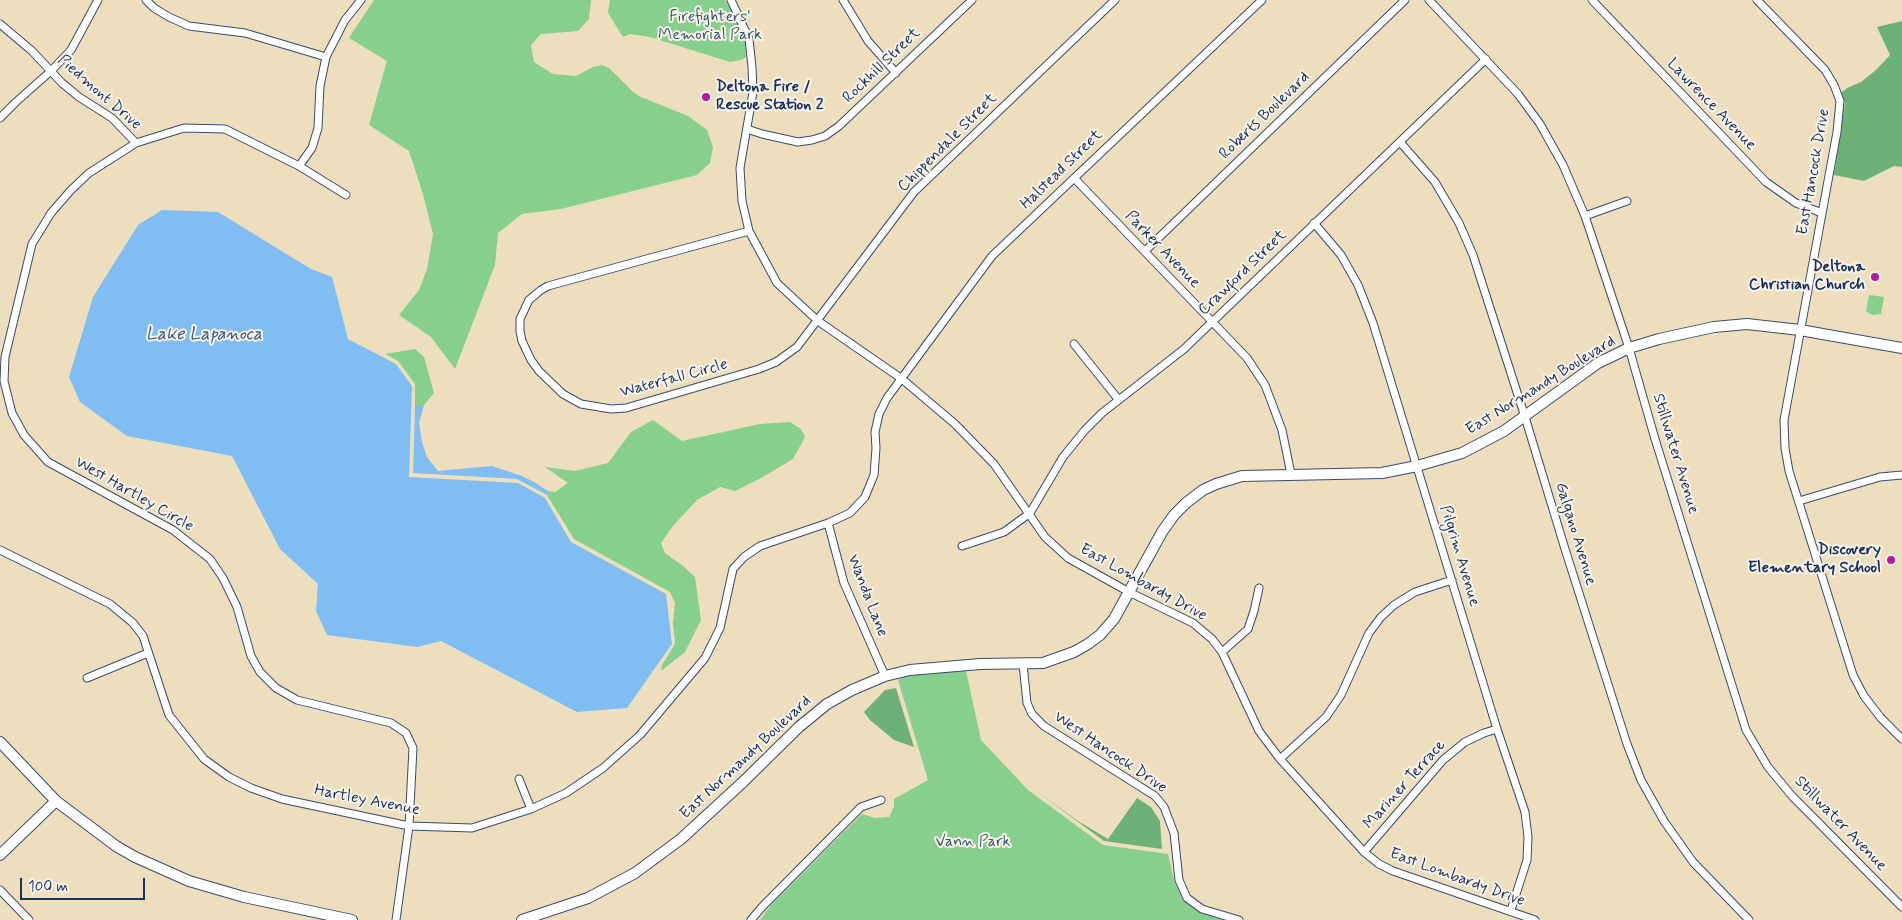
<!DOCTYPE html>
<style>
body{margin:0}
#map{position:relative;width:1902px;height:920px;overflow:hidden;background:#eddfbd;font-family:Mynerve,sans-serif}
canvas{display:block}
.scale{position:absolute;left:20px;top:878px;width:125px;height:22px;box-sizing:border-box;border:2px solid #1b2f5e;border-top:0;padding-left:6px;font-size:15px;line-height:18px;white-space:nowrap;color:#1b2f5e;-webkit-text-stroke:4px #f7f3e8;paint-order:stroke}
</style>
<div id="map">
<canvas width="1902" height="920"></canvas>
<div class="scale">100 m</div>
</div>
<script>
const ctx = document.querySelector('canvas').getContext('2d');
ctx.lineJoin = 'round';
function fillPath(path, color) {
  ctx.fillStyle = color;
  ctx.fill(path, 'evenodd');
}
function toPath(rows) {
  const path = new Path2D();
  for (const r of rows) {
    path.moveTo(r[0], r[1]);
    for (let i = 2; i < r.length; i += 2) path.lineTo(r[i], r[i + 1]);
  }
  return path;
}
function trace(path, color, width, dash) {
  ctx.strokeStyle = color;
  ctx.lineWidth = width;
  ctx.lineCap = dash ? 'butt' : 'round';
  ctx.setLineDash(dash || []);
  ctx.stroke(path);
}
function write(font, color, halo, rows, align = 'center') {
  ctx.font = font + ' Mynerve,sans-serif';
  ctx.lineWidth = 4;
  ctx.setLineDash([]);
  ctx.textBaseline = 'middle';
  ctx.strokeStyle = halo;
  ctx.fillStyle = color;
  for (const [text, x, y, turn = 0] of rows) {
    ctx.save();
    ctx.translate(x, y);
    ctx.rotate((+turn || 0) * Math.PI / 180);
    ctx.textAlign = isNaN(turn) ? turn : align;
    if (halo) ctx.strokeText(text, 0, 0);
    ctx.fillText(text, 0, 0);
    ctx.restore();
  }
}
const green = toPath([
 [374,0,591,0,589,19,578,31,541,34,531,45,534,62,553,74,576,76,593,67,602,65,609,68,633,92,641,97,688,116,707,130,713,147,710,163,697,175,561,209,522,214,498,233,495,265,455,369,431,337,399,315,419,290,427,269,433,234,423,194,409,151,369,125,387,61,349,38],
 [610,0,725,0,734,14,745,42,746,57,741,60,730,62,650,37,630,34,623,37,608,13],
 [1869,295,1884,297,1881,314,1872,315,1866,311],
 [415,349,424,357,434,393,424,405,415,405,415,384,398,361,385,354],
 [653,420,682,441,760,424,790,422,801,429,805,437,793,459,761,478,735,491,720,487,697,500,673,526,661,543,665,553,683,566,695,577,701,620,685,652,661,671,662,665,675,644,673,622,675,603,670,592,574,539,547,495,548,491,555,492,568,483,545,467,575,471,608,463,631,432],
 [966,671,981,740,1028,790,1103,845,1168,854,1174,880,1182,898,1200,913,1224,920,760,920,771,905,862,814,875,818,889,817,894,807,894,799,928,780,898,680,904,677,929,672]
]);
const forest = toPath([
 [1902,21,1902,167,1894,166,1864,181,1834,175,1845,102,1841,93,1847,88,1861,82,1877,69,1890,55,1877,27],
 [896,688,914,747,894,740,870,720,864,712,885,690],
 [1028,785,1078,821,1108,839,1137,798,1151,807,1160,821,1162,849,1104,841]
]);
const water = toPath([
 [162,210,218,212,311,269,332,277,348,339,396,364,412,386,409,477,518,483,545,498,571,542,666,594,672,644,627,708,577,712,441,641,417,647,327,635,316,611,318,584,280,549,232,456,127,436,80,402,69,377,93,297,138,225],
 [415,405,424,405,419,423,422,442,427,457,438,471,492,466,522,476,536,483,548,491,547,495,517,479,413,473]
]);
const street = toPath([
 [146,0,154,8,169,17,189,26,245,33,326,57],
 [731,0,749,39,752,67,753,92,740,168,742,201,749,231,777,283,818,321,902,379,955,424,994,464,1045,537,1068,558,1129,592,1193,623,1212,639,1222,652,1259,731,1280,759,1364,852,1379,864,1393,871,1535,920],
 [843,0,868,41,896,73],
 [1429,0,1518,94,1540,124,1563,165,1585,216,1629,348,1655,439,1746,730,1768,767,1792,796,1902,907],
 [1592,0,1766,182,1796,203,1822,213],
 [1757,0,1825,70,1834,85,1840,101,1837,132,1784,420,1785,448,1789,471,1853,675,1864,696,1881,718,1902,739],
 [0,24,32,51,62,83,79,97,112,118,136,143],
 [0,118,16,102,52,70,71,50,98,0],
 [747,129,762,134,798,142,812,140,825,136,839,126,972,0],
 [1400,142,1435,182,1459,223,1473,255,1525,417,1565,549,1627,744,1641,780,1664,821,1693,862,1749,920],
 [299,166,312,148,318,128,320,86,326,57,345,20,361,0],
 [1074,178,1247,358,1265,385,1282,430,1291,474],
 [346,195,299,166,225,129,184,128,136,143,89,173,71,190,51,213,32,244,5,357,4,381,12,413,24,435,48,462,173,530,210,559,223,578,237,607,251,656,260,672,276,688,297,700,391,723,406,733,413,748,409,826,396,920],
 [1585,216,1627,201],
 [1314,223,1341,255,1358,285,1373,323,1497,729,1525,812,1528,837,1527,860,1511,910],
 [749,231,548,286,541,290,529,300,520,319,520,331,522,341,531,360,539,371,563,394,581,404,611,409,626,408,759,369,776,362,797,347,914,192,1115,0],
 [1145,251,1405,0],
 [1074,344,1118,399],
 [1799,501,1880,477,1902,475],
 [828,523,844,583,885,676],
 [962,546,1004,532,1030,513,1063,457,1085,430,1102,413,1184,349,1486,59],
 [0,550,110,604,133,623,143,636,169,715,204,759,229,777,251,788,282,799,409,826,472,828,531,809,566,793,603,768,640,735,705,658,720,628,733,569,744,557,760,546,828,523,850,513,865,497,874,475,876,448,875,432,879,414,887,398,992,256,1262,0],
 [1222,652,1248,629,1254,611,1259,588],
 [1023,664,1027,703,1032,714,1044,726,1155,796,1164,807,1174,833,1179,880,1187,898,1202,909,1239,920],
 [87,678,148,653],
 [1280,759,1326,717,1341,695,1369,633,1381,617,1394,605,1415,592,1452,580],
 [519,779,531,809],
 [1364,852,1443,760,1465,742,1484,733,1497,729],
 [0,890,29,920],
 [751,920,762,907,861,807,881,800]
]);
const secondary = toPath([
 [0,742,56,801,116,846,135,857,189,881,244,897,352,920],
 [0,855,56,801],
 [522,920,588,898,635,873,681,839,743,782,799,727,827,704,852,690,885,676,910,670,980,664,1043,663,1074,652,1088,644,1100,635,1114,619,1162,532,1174,515,1186,503,1203,490,1216,484,1242,476,1382,473,1417,466,1462,453,1504,431,1598,363,1629,348,1659,339,1714,327,1747,324,1800,330,1902,348]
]);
const markers = [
 [706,97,5,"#b5179e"],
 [1875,277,5,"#b5179e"],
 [1891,560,5,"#b5179e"]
];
const parkNames = [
 ["Firefighters'",710,18],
 ["Memorial Park",710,36],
 ["Vann Park",973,843]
];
const streetNames = [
 ["Rockhill Street",882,66,-44],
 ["Piedmont Drive",99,93,41],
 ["Lawrence Avenue",1711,105,46],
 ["Roberts Boulevard",1265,116,-44],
 ["Chippendale Street",948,143,-45],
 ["Halstead Street",1062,170,-44],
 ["East Hancock Drive",1814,172,-80],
 ["Parker Avenue",1162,250,46],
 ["Crawford Street",1243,273,-44],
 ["Waterfall Circle",674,379,-15],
 ["East Normandy Boulevard",1541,386,-32],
 ["Stillwater Avenue",1675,454,73],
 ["West Hartley Circle",134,495,30],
 ["Galgano Avenue",1575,534,73],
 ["Pilgrim Avenue",1459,556,73],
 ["East Lombardy Drive",1143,583,29],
 ["Wanda Lane",867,596,69],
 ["West Hancock Drive",1110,753,34],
 ["East Normandy Boulevard",746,758,-43],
 ["Mariner Terrace",1405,785,-48],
 ["Hartley Avenue",367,801,11],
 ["Stillwater Avenue",1840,824,46],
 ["East Lombardy Drive",1457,878,20]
];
const poiNames = [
 ["Deltona Fire /",716,88,"left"],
 ["Rescue Station 2",716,106,"left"],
 ["Deltona",1865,268],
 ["Christian Church",1865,286],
 ["Discovery",1881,551],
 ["Elementary School",1881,569]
];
const waterNames = [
 ["Lake Lapanoca",204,335]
];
fillPath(green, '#86cf8c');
fillPath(forest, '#6cb278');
fillPath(water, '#7fbdf2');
trace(street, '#3a496c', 9);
trace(secondary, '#3a496c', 12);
trace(street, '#fff', 7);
trace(secondary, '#fff', 10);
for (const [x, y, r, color] of markers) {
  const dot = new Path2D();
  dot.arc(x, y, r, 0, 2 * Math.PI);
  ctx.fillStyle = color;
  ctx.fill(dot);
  trace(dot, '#f7f3e8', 2);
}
write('16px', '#36576a', '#f7f3e8', parkNames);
write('16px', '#1b2f5e', '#f7f3e8', streetNames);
write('bold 16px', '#1b2f5e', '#f7f3e8', poiNames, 'right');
write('italic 18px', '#345283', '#f7f3e8', waterNames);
</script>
